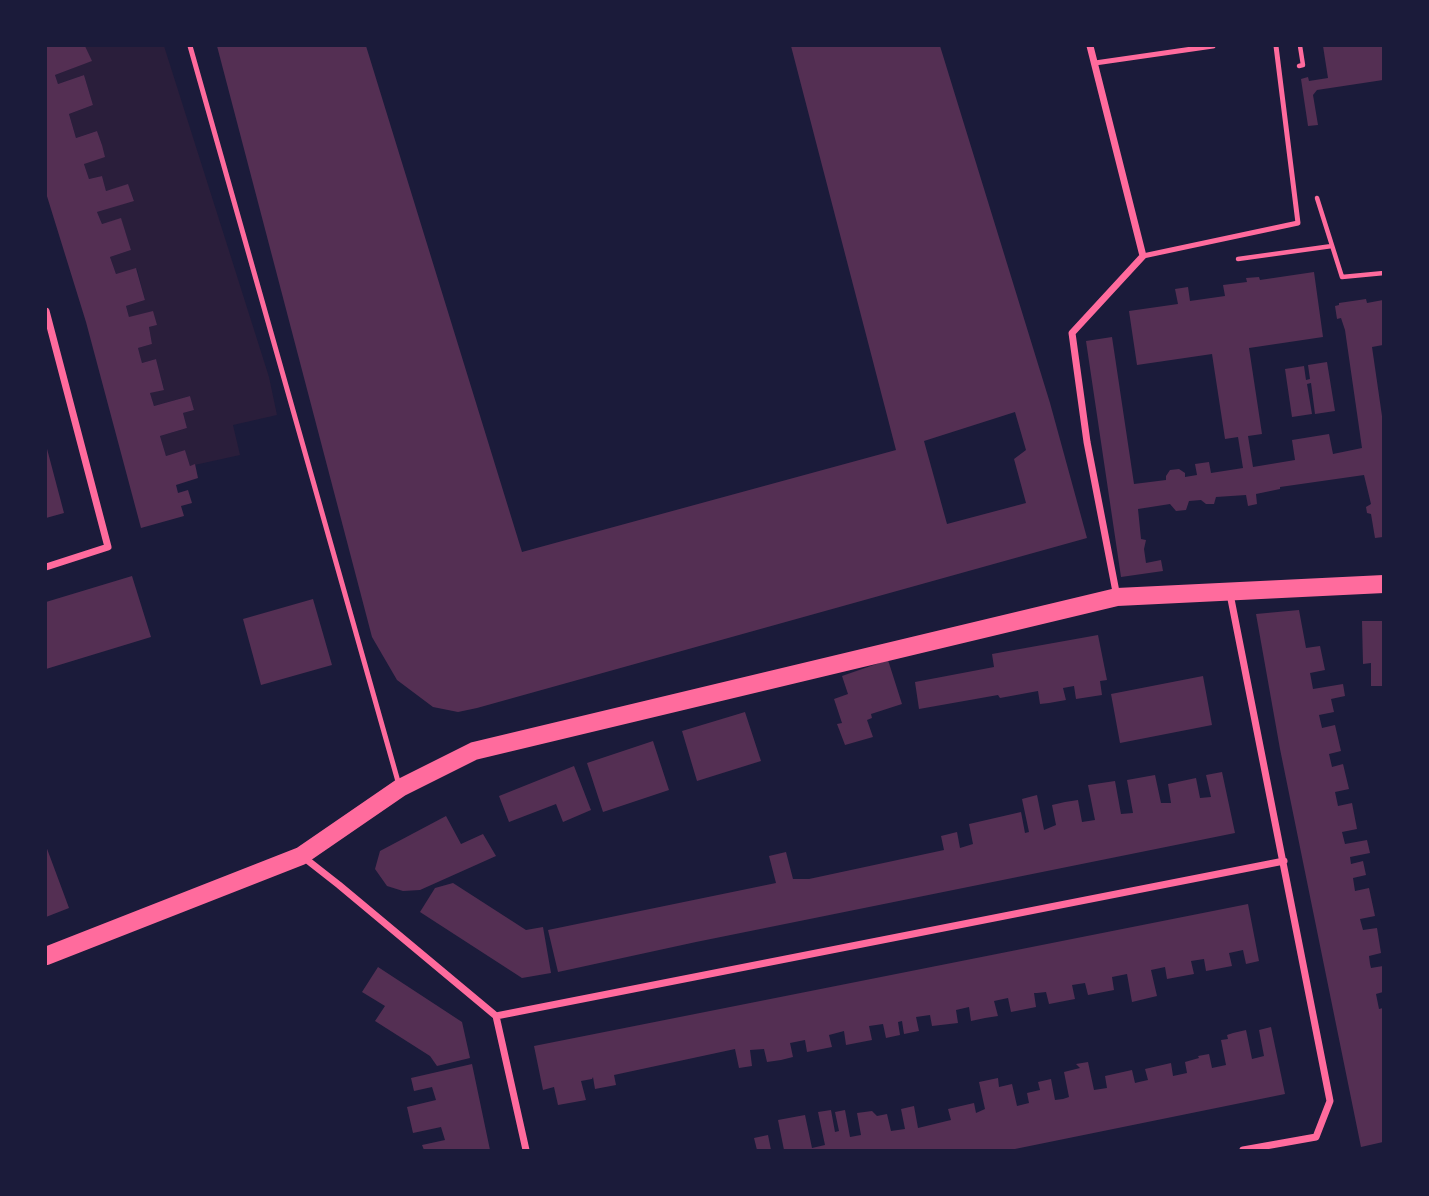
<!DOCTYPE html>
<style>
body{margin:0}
#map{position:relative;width:1429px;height:1196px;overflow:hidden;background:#1b1b3a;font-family:Barlow,sans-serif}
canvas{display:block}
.frame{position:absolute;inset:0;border:47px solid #1b1b3a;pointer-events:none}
</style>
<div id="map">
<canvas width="1429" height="1196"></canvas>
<div class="frame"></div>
</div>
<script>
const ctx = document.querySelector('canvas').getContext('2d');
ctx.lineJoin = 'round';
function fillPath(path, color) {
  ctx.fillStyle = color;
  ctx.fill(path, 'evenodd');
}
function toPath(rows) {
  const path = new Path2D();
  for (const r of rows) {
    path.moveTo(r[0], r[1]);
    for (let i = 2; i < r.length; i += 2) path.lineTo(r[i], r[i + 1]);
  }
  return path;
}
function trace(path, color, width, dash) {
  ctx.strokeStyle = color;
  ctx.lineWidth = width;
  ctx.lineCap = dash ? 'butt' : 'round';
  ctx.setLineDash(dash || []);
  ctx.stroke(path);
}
const green = toPath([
 [85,46,164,46,269,377,277,415,233,425,240,455,190,466,185,450,166,456,160,436,187,428,183,413,194,410,190,396,154,406,150,393,164,389,156,359,142,363,138,348,152,344,149,327,157,325,129,317,126,306,145,300,137,269,116,274,110,257,131,250,121,219,102,224,97,212,134,200,128,185,106,191,102,176,89,179,84,164,102,145,97,131,76,138,69,114,93,105,84,75,58,84,55,75,91,61]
]);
const building = toPath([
 [46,46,85,46,92,61,55,75,58,84,84,75,93,105,69,114,76,138,97,131,102,145,105,157,84,164,89,179,102,176,106,191,128,184,134,201,97,212,102,224,121,218,131,250,110,257,116,274,136,268,145,300,126,306,129,317,153,311,157,325,149,327,152,344,138,348,142,363,156,359,164,390,150,393,154,406,190,396,194,410,183,413,187,428,160,436,166,456,185,450,190,466,195,464,198,478,176,485,178,493,188,490,192,503,181,506,184,516,141,528,86,322,46,193],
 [217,46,366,46,522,552,896,450,791,46,940,46,1050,403,1087,538,477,708,458,712,433,707,397,680,372,637],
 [1015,412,1026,450,1014,459,1026,503,947,524,924,441],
 [1323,46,1383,46,1383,80,1317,90,1313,95,1318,125,1308,126,1301,79,1308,77,1309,81,1328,78],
 [1314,272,1323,337,1249,348,1262,434,1248,436,1253,467,1295,460,1292,440,1329,434,1333,454,1362,448,1345,330,1341,318,1337,319,1335,306,1339,305,1339,303,1366,299,1367,303,1383,300,1383,345,1372,347,1383,423,1383,537,1375,538,1371,514,1367,513,1366,507,1371,504,1364,475,1280,487,1280,489,1256,494,1257,504,1248,506,1246,495,1216,497,1214,504,1206,504,1201,500,1189,501,1186,510,1176,511,1170,504,1138,509,1141,539,1146,540,1144,549,1146,563,1161,560,1163,571,1121,577,1086,341,1112,337,1134,484,1166,480,1166,476,1170,470,1179,469,1185,473,1185,477,1197,475,1195,464,1209,462,1211,473,1243,468,1238,437,1225,439,1212,354,1137,365,1129,311,1178,304,1175,289,1188,287,1190,301,1225,296,1223,285,1247,282,1246,278,1259,277,1260,280],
 [1327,362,1335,411,1315,414,1311,383,1307,384,1312,414,1292,417,1285,369,1304,366,1306,380,1310,379,1308,365],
 [46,445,64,513,46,518],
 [132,576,151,637,46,669,46,602],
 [313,599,332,665,261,685,243,619],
 [1299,610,1306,648,1320,646,1325,670,1310,673,1313,689,1343,684,1345,696,1331,699,1334,712,1319,715,1322,728,1335,725,1341,751,1329,754,1332,767,1343,764,1349,789,1335,792,1338,806,1352,803,1357,829,1342,832,1345,844,1367,840,1370,853,1350,857,1351,864,1363,861,1366,875,1353,878,1355,891,1369,888,1375,916,1360,919,1363,930,1377,928,1381,953,1369,956,1370,964,1371,968,1383,966,1383,992,1376,994,1379,1009,1383,1008,1383,1142,1361,1147,1280,749,1256,614],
 [1362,621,1383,621,1383,686,1371,686,1371,663,1363,664],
 [1098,635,1107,680,1100,681,1102,695,1076,699,1074,686,1063,688,1066,700,1049,703,1040,704,1038,691,1000,698,998,695,919,709,915,682,994,667,992,654],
 [888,660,902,704,871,714,872,718,867,720,873,737,845,745,837,724,842,723,834,699,848,694,842,676],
 [1203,676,1212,725,1120,743,1111,694],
 [745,712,761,761,697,781,682,731],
 [653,741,669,790,603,812,587,763],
 [574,766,591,810,563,822,556,804,509,822,499,796],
 [1222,772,1235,833,696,942,558,972,548,930,776,883,769,856,786,852,793,879,809,879,944,850,941,836,957,832,960,848,973,844,969,824,1021,812,1025,833,1029,832,1022,799,1037,795,1044,830,1056,825,1052,805,1065,802,1078,800,1082,822,1095,820,1088,785,1115,781,1121,814,1133,813,1127,780,1155,775,1161,803,1171,803,1168,784,1196,778,1200,798,1211,797,1206,775],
 [446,816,461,844,483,834,496,856,420,890,403,891,387,886,375,869,380,851],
 [46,846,69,908,46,917],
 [453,883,526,930,543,927,551,973,522,978,420,912,435,888],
 [1248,904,1259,961,1246,964,1243,950,1229,953,1232,966,1206,971,1204,959,1191,961,1194,974,1167,979,1165,967,1151,970,1157,996,1132,1002,1127,974,1112,977,1114,990,1088,995,1085,983,1072,985,1075,999,1049,1004,1046,992,1037,993,1034,993,1036,1007,1011,1012,1008,998,994,1001,998,1016,985,1018,971,1021,969,1007,956,1010,958,1023,932,1026,930,1015,916,1017,919,1031,904,1034,902,1021,898,1022,900,1035,886,1038,883,1024,869,1026,872,1040,846,1045,844,1031,829,1035,832,1047,807,1052,805,1040,790,1043,793,1057,781,1060,767,1062,764,1049,750,1050,752,1066,739,1068,735,1049,614,1075,616,1085,595,1089,593,1077,592,1079,581,1081,586,1100,558,1105,554,1087,543,1090,534,1046],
 [378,967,462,1022,470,1058,437,1066,430,1056,375,1021,385,1006,362,992],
 [1271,1027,1285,1094,1010,1150,784,1150,778,1120,805,1115,812,1148,825,1145,818,1112,831,1110,835,1132,839,1131,835,1112,845,1110,850,1137,861,1135,857,1113,872,1111,877,1116,887,1114,891,1131,905,1129,901,1109,914,1106,918,1128,951,1120,948,1109,974,1103,976,1113,985,1109,979,1082,998,1078,999,1087,1012,1084,1017,1106,1029,1103,1027,1093,1040,1090,1038,1082,1051,1079,1055,1100,1063,1099,1069,1097,1064,1072,1080,1068,1076,1064,1088,1062,1094,1090,1107,1088,1105,1076,1132,1070,1135,1083,1139,1082,1148,1080,1145,1069,1171,1063,1173,1076,1187,1073,1185,1062,1199,1058,1198,1056,1209,1054,1212,1068,1226,1065,1221,1040,1228,1039,1227,1035,1233,1033,1246,1030,1252,1059,1264,1056,1259,1030],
 [472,1064,490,1150,424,1150,422,1145,445,1140,441,1127,413,1133,407,1107,436,1100,432,1087,414,1091,411,1078],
 [768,1135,771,1150,757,1150,754,1138]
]);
const path = toPath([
 [1299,66,1303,65,1300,46],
 [1317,198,1342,277,1384,273],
 [1238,259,1332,246]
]);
const service = toPath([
 [190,46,399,785],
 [1095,63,1213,46],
 [1143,256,1298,223,1276,46]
]);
const minor = toPath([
 [1090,46,1143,256,1072,333,1087,442,1117,597],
 [46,311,108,547,46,567],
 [1230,594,1330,1101,1316,1137,1243,1150],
 [302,856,339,885,496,1016,1284,861],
 [496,1016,526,1150]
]);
const primary = toPath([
 [46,956,301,856,400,788,474,751,1117,597,1384,584]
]);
fillPath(green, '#2a1e3b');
fillPath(building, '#542f53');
trace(path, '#ff6b9d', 4.5);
trace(service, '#ff6b9d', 5);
trace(minor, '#ff6b9d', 7);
trace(primary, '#ff6b9d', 18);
</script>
